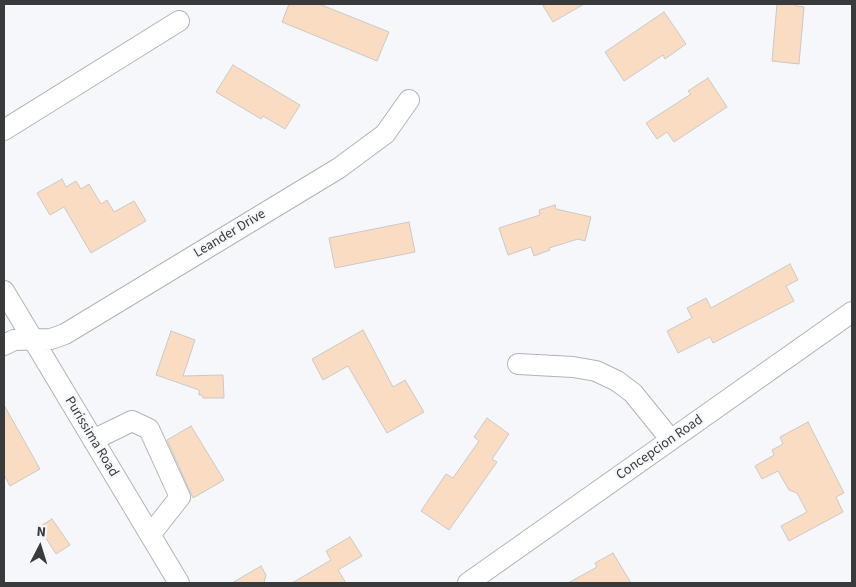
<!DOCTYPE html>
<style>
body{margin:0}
#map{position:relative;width:856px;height:587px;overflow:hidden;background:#f5f7fb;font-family:"Source Sans 3",sans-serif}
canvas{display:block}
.frame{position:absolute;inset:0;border:5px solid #393a3c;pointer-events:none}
.north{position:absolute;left:15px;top:522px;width:50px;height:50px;-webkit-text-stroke:4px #f5f7fb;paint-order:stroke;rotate:5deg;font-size:14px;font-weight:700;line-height:20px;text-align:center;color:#393a3c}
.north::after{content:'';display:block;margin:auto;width:18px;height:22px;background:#393a3c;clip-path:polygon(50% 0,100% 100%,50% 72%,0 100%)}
</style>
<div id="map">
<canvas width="856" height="587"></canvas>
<div class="frame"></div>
<div class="north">N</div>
</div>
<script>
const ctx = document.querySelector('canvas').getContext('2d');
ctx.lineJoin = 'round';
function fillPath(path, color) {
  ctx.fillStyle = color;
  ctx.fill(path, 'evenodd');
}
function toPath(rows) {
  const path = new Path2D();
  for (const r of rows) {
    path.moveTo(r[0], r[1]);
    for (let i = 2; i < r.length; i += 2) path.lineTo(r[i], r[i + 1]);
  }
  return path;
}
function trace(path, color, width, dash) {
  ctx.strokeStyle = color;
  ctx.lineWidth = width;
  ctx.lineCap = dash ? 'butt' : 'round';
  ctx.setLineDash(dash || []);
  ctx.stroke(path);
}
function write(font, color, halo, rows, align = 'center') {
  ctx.font = font + ' "Source Sans 3",sans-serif';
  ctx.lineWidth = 4;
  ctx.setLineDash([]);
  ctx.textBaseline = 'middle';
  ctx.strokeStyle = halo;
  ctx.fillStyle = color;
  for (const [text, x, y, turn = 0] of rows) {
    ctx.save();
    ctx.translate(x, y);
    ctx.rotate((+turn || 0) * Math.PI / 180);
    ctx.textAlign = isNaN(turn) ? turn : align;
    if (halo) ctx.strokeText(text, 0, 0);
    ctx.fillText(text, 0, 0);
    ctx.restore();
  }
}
const building = toPath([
 [289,4,319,4,389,32,377,61,282,22,289,4],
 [542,4,584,4,553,22,542,4],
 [777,4,796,4,796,6,804,7,799,64,772,61,777,4],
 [664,12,686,44,665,59,663,55,624,81,605,52,664,12],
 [233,65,300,105,285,129,263,116,261,119,216,92,233,65],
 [708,78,727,107,674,142,667,132,657,139,646,123,691,94,688,91,708,78],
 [62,179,66,187,76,181,81,189,89,184,101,204,107,200,114,212,134,201,146,221,91,253,64,207,50,215,37,193,62,179],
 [555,205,556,209,591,217,585,241,578,239,549,248,550,250,534,256,531,247,508,255,499,228,540,215,539,210,555,205],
 [409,222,415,252,335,268,329,238,409,222],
 [790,264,798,280,786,286,794,301,713,343,710,337,678,353,667,331,692,318,687,308,706,298,711,308,790,264],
 [363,330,393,387,405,380,424,412,387,433,348,366,323,380,312,359,363,330],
 [171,331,195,340,183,376,223,375,224,398,203,398,202,395,199,395,199,390,156,375,171,331],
 [4,405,40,469,10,486,4,475,4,405],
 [487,418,509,434,492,459,497,462,449,530,421,511,446,474,453,478,479,441,474,437,487,418],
 [808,422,844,493,836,497,843,512,789,541,781,526,807,512,797,493,789,490,778,471,762,479,755,466,774,455,772,450,783,444,780,437,808,422],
 [191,426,224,480,193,498,167,440,191,426],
 [52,519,70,545,56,554,39,527,52,519],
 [350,537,362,556,338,570,346,583,292,583,331,560,326,551,350,537],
 [613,553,631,583,568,583,597,567,595,563,613,553],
 [261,566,266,575,264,583,232,583,261,566]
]);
const minor = toPath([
 [4,130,179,21],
 [4,291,179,583],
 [4,345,14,340,51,339,65,334,339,168,385,134,409,100],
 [518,364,573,367,596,371,617,381,633,393,671,440],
 [93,440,132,421,149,429,180,497,150,535],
 [468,583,852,312]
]);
const streetNames = [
 ["Leander Drive",230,234,-31],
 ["Purissima Road",91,437,59],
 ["Concepcion Road",660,448,-35]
];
fillPath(building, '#fadcc2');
trace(building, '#ccc8c5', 1);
trace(minor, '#b2b3b7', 22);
trace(minor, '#fff', 20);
write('14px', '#393a3c', '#f5f7fb', streetNames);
</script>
